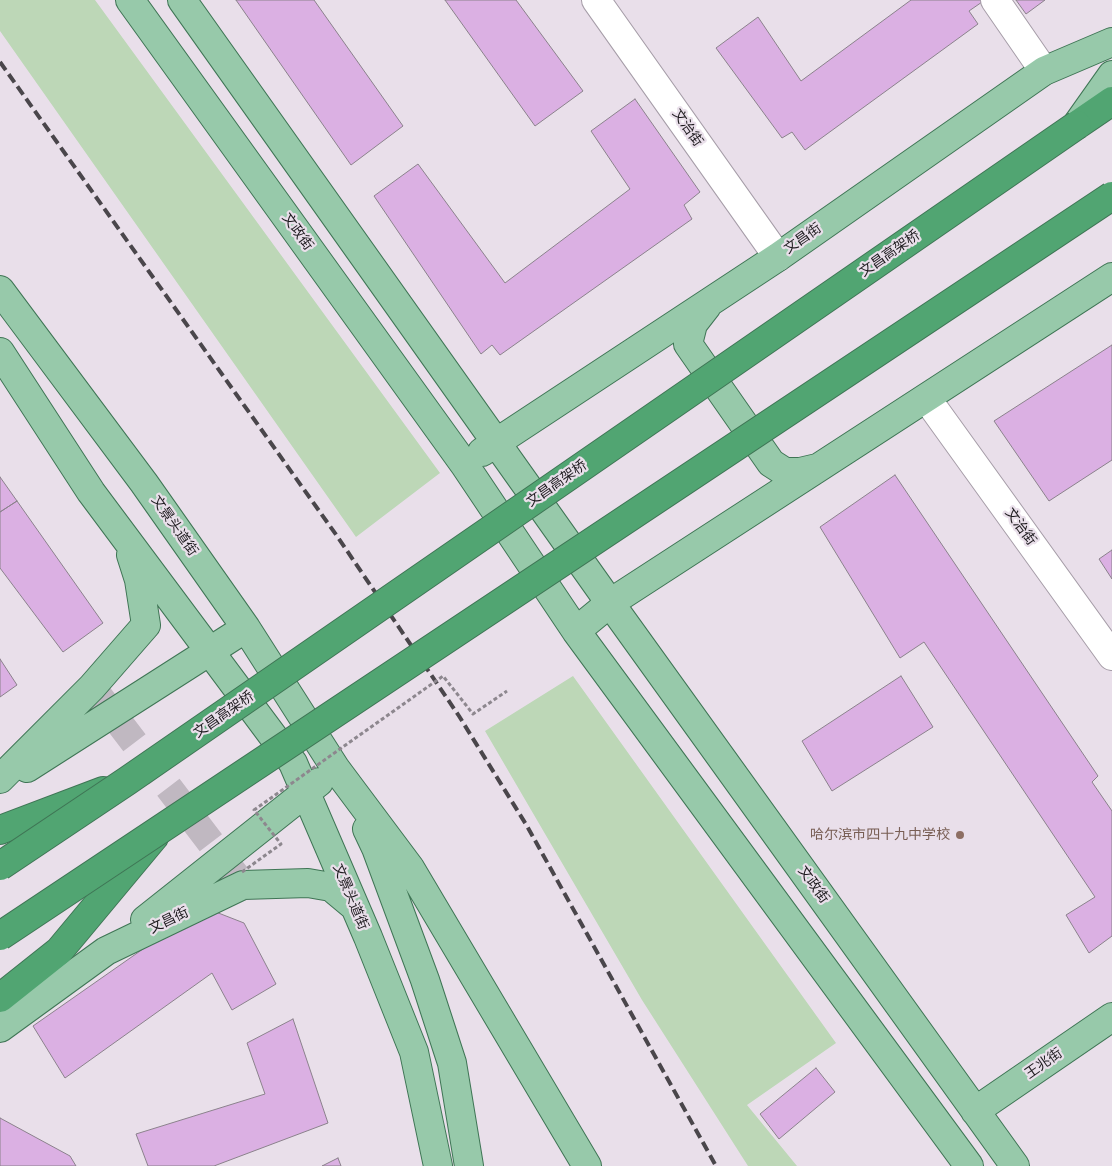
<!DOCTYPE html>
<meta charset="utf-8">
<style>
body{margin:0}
canvas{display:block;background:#e9dfea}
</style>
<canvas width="1112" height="1166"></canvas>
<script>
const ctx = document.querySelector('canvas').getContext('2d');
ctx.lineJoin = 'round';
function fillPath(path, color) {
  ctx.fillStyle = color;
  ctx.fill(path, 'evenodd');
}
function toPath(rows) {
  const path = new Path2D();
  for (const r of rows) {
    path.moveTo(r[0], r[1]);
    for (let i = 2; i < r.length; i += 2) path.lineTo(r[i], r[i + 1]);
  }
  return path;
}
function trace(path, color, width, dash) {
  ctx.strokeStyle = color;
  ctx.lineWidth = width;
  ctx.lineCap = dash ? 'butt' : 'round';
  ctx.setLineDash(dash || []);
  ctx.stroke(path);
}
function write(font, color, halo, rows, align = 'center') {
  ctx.font = font + ' "Varela Round","Noto Sans SC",sans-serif';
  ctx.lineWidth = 4.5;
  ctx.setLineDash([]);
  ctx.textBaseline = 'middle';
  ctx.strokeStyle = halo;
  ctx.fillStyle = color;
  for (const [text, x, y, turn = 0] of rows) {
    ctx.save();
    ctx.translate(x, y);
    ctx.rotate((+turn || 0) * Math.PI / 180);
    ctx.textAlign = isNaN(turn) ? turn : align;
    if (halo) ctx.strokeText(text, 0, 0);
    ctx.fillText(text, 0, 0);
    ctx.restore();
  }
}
const green = toPath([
 [0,0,95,0,440,473,356,537,0,31],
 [573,676,836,1043,747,1105,797,1166,748,1166,642,1000,485,731]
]);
const building = toPath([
 [236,0,314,0,403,126,351,165,236,0],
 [445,0,516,0,583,91,535,126,445,0],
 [911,0,981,0,982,2,969,11,978,24,805,150,792,132,782,138,716,48,758,17,801,81,911,0],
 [1016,0,1045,0,1026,14,1016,0],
 [635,99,700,192,684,205,692,219,500,355,492,345,481,354,374,196,418,164,505,283,630,189,591,131,635,99],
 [1112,345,1112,460,1049,501,994,421,1112,345],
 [895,475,1098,776,1092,782,1112,811,1112,936,1089,953,1066,915,1095,897,924,642,900,658,820,527,895,475],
 [0,477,17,501,0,512,0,477],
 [17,501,103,623,63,652,0,568,0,512,17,501],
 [1112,550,1112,579,1099,559,1112,550],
 [0,659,17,685,0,697,0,659],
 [901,676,933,727,832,791,802,741,901,676],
 [203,907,244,923,276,984,232,1010,212,973,65,1078,33,1026,203,907],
 [293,1019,328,1123,214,1166,148,1166,136,1134,265,1094,247,1043,293,1019],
 [816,1068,835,1092,779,1139,760,1114,816,1068],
 [0,1118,70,1156,76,1166,0,1166,0,1118],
 [338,1158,341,1166,322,1166,338,1158]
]);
const minorTunnel = toPath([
 [92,687,243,885]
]);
const minor = toPath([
 [596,0,778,257],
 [995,0,1044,71],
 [927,399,1112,656]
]);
const major = toPath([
 [130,0,464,464,576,631,969,1166],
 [182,0,610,603,1015,1166],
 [1078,123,1112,75],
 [0,290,144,483,246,628,336,769,410,868,587,1166],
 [707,306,693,324,688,344,771,463,785,472,800,472,817,468],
 [0,352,91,492,293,763,368,937,414,1052,438,1166],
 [482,452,778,257,1044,71,1112,42],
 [576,631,610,603,1112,277],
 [27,768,246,628],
 [0,779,92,687,146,625,139,580,131,555],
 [367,829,376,848,425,980,452,1063,469,1166],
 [145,920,319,782],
 [0,1028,106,951,243,885,308,883,331,887,355,907],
 [975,1111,1112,1017]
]);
const highway = toPath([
 [1077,125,1112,101],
 [0,830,103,791],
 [0,998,59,951,154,837]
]);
const rail = toPath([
 [0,62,337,536,459,716,527,826,716,1166]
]);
const pathBridge = toPath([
 [242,872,281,844,254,810,443,676,473,714,507,691]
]);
const highwayBridge = toPath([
 [0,866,127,781,1077,125],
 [0,936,1112,196]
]);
const markers = [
 [960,835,5,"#8d6e63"]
];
const streetNames = [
 ["文治街",687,128,55],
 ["文政街",297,232,54],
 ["文昌街",803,239,-35],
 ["文昌高架桥",890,254,-35],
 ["文昌高架桥",557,484,-35],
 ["文景头道街",174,526,55],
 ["文治街",1020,527,54],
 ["文昌高架桥",224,715,-35],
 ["文政街",813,885,54],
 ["文景头道街",350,897,67],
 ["文昌街",169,921,-26],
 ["王兆街",1044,1064,-35]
];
const educationNames = [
 ["哈尔滨市四十九中学校",950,835]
];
fillPath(green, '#bdd7b7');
fillPath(building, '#dbb0e3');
trace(building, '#8b828c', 1);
trace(minorTunnel, '#c0b8c1', 28, [28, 14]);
trace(minor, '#a69da8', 30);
trace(major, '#3f7555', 30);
trace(highway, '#3f7555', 30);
trace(minor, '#fff', 28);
trace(major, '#97c9aa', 28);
trace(highway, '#51a572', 28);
trace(rail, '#4a464b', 4, [10, 5]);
trace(highwayBridge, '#3f7555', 30, []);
trace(pathBridge, '#8d878e', 3, [4, 2.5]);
trace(highwayBridge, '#51a572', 28);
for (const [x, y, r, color] of markers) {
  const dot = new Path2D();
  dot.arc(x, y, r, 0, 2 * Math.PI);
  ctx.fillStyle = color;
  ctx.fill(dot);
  trace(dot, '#e9dfea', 2);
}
write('14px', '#1e1b1f', '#e9dfea', streetNames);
write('14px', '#785e54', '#e9dfea', educationNames, 'right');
</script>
